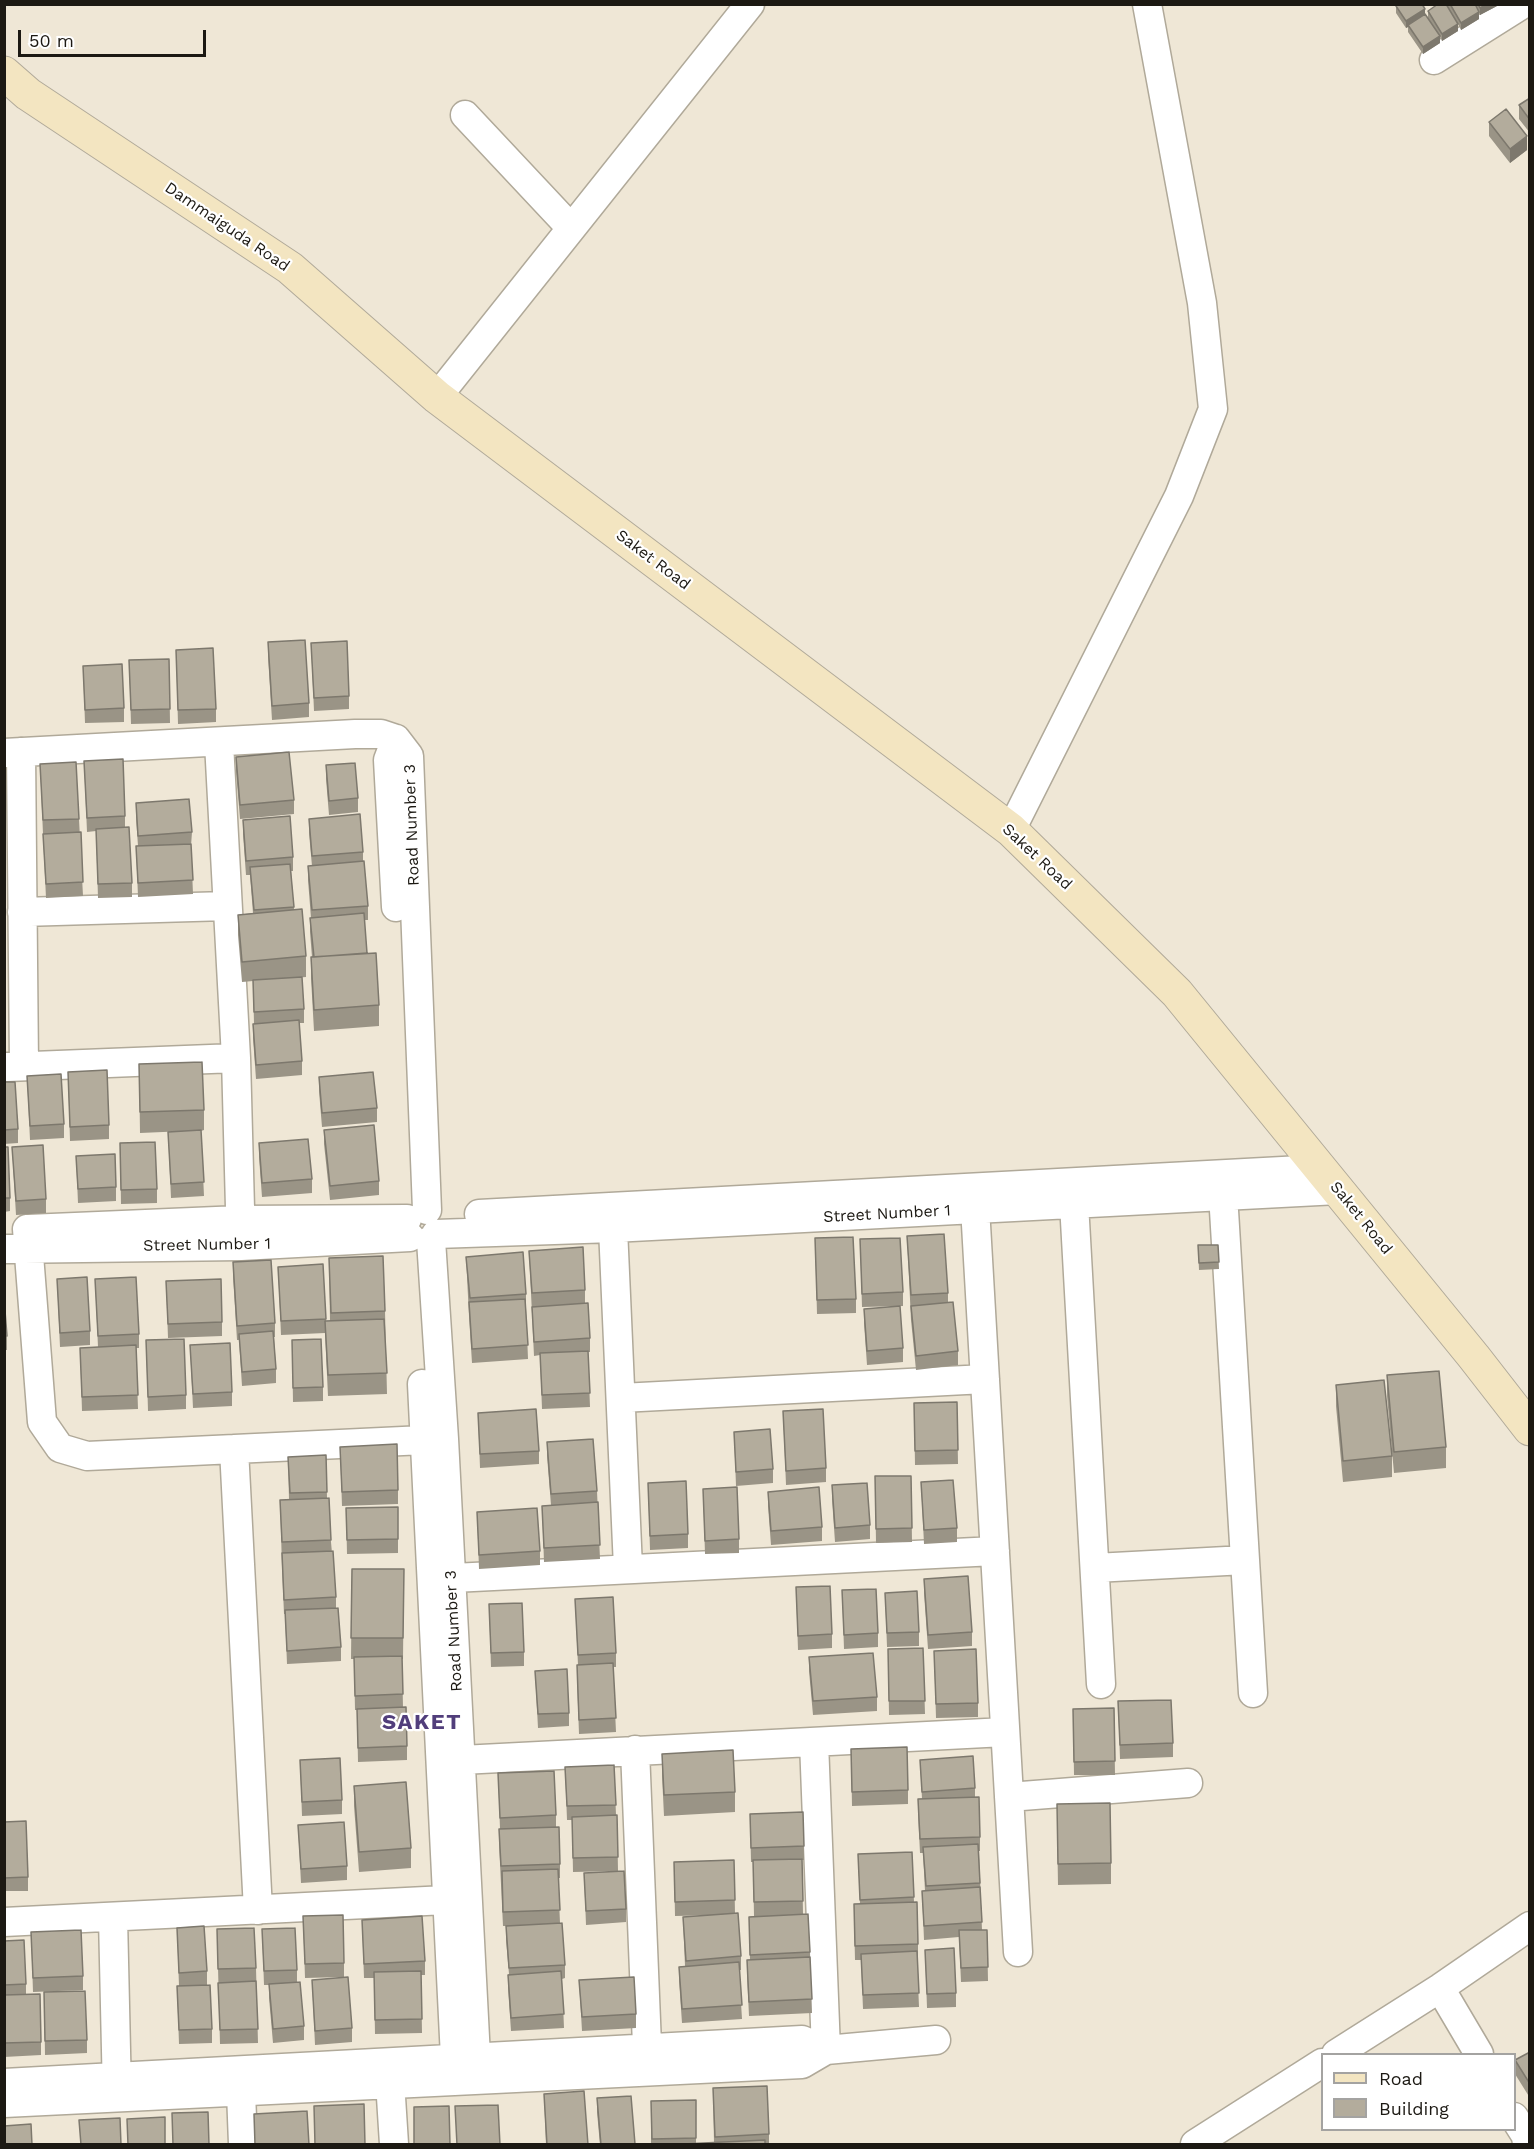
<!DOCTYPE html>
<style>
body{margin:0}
#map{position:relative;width:1534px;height:2149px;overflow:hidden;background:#efe7d6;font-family:"Work Sans",sans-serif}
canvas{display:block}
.frame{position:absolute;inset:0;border:6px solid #1c1913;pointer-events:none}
.legend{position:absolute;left:1321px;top:2053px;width:195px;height:78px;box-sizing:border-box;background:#fff;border:2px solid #a4a3a1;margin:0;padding:8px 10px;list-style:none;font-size:18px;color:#1c1913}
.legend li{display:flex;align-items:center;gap:12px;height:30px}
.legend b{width:30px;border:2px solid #a4a3a1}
.scale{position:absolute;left:18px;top:30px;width:188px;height:27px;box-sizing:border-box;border:3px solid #1c1913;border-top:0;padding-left:8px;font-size:18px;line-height:21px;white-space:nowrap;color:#1c1913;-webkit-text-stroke:4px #fff;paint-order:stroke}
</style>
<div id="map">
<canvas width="1534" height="2149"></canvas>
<div class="frame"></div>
<ul class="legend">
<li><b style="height:8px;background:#f3e5c1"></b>Road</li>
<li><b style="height:16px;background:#b3ac9c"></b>Building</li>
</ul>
<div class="scale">50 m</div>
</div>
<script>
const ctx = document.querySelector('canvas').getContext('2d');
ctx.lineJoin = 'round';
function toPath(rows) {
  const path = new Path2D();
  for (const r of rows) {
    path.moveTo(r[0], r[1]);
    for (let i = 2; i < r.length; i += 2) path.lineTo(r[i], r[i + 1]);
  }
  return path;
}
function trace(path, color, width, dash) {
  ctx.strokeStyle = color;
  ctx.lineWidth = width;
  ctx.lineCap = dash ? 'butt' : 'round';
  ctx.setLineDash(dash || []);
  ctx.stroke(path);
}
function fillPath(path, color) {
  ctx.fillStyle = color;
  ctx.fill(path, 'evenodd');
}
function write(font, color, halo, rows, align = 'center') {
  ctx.font = font + ' "Work Sans",sans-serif';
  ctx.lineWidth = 4.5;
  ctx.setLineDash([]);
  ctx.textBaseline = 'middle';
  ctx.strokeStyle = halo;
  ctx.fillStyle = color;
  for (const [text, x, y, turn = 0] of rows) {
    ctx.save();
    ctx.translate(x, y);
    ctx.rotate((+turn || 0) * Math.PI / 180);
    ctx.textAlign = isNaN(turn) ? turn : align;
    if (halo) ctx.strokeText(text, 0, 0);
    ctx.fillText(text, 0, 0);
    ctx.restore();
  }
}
const street = toPath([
 [1434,60,1523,4],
 [465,115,571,228],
 [437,397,750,4],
 [396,739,409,756,427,1210],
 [219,743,236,1058,241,1246],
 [21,752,24,1066],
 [4,753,355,734,381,734,396,739],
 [1011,830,1179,496,1213,409,1202,303,1147,4],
 [396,907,388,760,396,739],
 [22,912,227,906],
 [7,1067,236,1058],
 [1222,1177,1253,1693],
 [974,1190,1018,1952],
 [1074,1203,1101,1684],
 [479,1214,1320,1169],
 [613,1228,628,1568],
 [27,1229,42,1422,60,1448,87,1456,424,1440],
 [28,1229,240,1220,407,1219],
 [436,1234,613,1228,1338,1190],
 [431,1240,444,1439,477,2076],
 [4,1249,241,1246,410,1237],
 [422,1384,456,2078],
 [621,1398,985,1379],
 [234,1449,258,1910],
 [1095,1568,1245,1560],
 [433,1579,995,1551],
 [814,1742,826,2050,936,2040],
 [635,1750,648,2070],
 [442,1761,1005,1732],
 [1009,1797,1188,1783],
 [113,1917,117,2095],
 [4,1922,446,1900],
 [1440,1988,1479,2054],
 [1336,2054,1440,1988,1530,1926],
 [389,2066,394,2144],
 [4,2083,802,2040,826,2050,802,2064,4,2103],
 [241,2092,243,2144],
 [1514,2117,1526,2136,1527,2144],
 [1195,2144,1322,2063]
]);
const secondary = toPath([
 [4,73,28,94,290,268,437,397,1011,830,1177,993,1474,1357,1530,1429]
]);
const wall = toPath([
 [1446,4,1497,4,1497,6,1480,15,1479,13,1479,19,1461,30,1458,24,1458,31,1442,41,1440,37,1440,43,1423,54,1408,32,1408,27,1406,28,1396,13,1396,6,1425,14,1428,18,1428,11],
 [1530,98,1530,133,1519,119,1519,105],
 [1489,122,1527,150,1510,163,1489,136],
 [268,642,309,703,309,717,272,720,268,656],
 [311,643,349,696,349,709,314,711],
 [176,650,216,709,216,722,178,724],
 [169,659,170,723,131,724,129,660],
 [83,666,124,708,124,722,85,723],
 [236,757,294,800,294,814,240,819,236,771],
 [84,761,125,816,125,827,132,883,132,897,98,898,96,831,87,832],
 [40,764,79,819,83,896,46,898,43,834,48,834,43,834],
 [326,765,358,798,358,812,329,815,326,779],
 [136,803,192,832,191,846,193,894,138,897,136,846,138,846,136,817],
 [309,819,363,852,363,861,368,906,368,920,364,920,367,953,379,1005,379,1026,314,1031,311,978,311,957,312,957,310,932,310,918,311,918,308,880,308,866,312,866,309,833],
 [243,820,293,857,293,871,291,871,294,909,306,956,306,977,293,978,304,1009,304,1023,299,1023,302,1061,302,1075,256,1079,253,1038,253,1024,254,1024,253,981,242,982,238,935,238,915,253,913,250,875,246,875,243,834],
 [139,1064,204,1110,204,1130,201,1131,204,1196,171,1198,168,1132,186,1131,140,1133],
 [68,1072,109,1125,109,1139,70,1141],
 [27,1076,64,1124,64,1138,30,1140],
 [319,1077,377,1108,377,1122,322,1127,319,1091],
 [4,1082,18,1129,18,1143,4,1144],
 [324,1130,379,1181,379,1195,330,1200,324,1144],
 [120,1143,157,1189,157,1203,121,1204],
 [259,1143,312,1179,312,1193,262,1197,259,1157],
 [4,1147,10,1198,10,1211,4,1212],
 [12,1147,46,1199,46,1213,16,1215],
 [76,1156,116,1187,116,1201,78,1203],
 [907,1236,948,1293,948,1302,958,1351,958,1365,916,1370,911,1320],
 [815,1238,856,1299,856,1313,817,1314],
 [860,1239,903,1292,903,1306,862,1307],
 [1198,1245,1218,1245,1219,1269,1199,1270],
 [529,1251,585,1290,585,1304,590,1338,590,1352,588,1352,590,1407,542,1409,540,1355,534,1356],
 [466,1257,526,1294,526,1308,528,1359,472,1363,469,1316],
 [329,1258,385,1311,387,1394,328,1396,325,1333,281,1335,278,1267,323,1264,326,1321,330,1321],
 [233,1262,275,1323,275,1337,274,1337,276,1369,276,1383,242,1386,239,1340,237,1340,233,1276],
 [57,1279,90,1331,90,1345,60,1347],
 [95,1279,139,1334,139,1348,136,1348,138,1409,82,1411,80,1348,98,1347],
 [166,1281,222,1322,222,1336,168,1338],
 [4,1298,7,1336,7,1350,4,1350],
 [864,1309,903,1348,903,1362,867,1365,864,1323],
 [146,1340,186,1395,186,1409,148,1411],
 [292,1340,323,1387,323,1401,293,1402],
 [190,1345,232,1392,232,1406,193,1408],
 [1387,1375,1446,1447,1446,1468,1394,1473,1387,1396],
 [1336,1385,1392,1456,1392,1477,1343,1482,1336,1406],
 [957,1402,958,1464,915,1465,914,1403],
 [783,1411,826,1468,826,1482,786,1485],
 [478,1413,539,1451,539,1464,480,1468],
 [734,1432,773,1469,773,1483,736,1486],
 [547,1442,597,1491,600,1559,544,1562,542,1506,551,1505,547,1456],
 [340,1447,398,1490,398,1504,342,1506],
 [326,1455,327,1498,336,1597,336,1608,341,1647,341,1661,287,1664,285,1614,284,1614,282,1567,280,1500,289,1500,288,1457],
 [875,1476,911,1476,912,1542,876,1543],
 [921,1482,957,1528,957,1542,924,1544],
 [648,1483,688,1534,688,1548,650,1550],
 [832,1485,870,1525,870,1539,835,1542,832,1499],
 [703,1489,739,1539,739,1553,705,1554],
 [768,1492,822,1527,822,1541,771,1545,768,1506],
 [398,1507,398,1553,347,1554,346,1508],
 [477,1512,540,1551,540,1565,479,1569],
 [352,1569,404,1569,403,1659,402,1659,403,1708,407,1746,407,1760,358,1762,357,1710,355,1710,354,1659,351,1659],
 [924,1579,972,1632,972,1646,928,1649,924,1593],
 [796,1587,832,1634,832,1648,798,1650],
 [842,1590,878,1633,878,1647,844,1649],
 [885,1593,919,1632,919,1646,887,1647],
 [575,1599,616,1653,616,1667,613,1667,616,1732,579,1734,577,1679,577,1665,578,1665],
 [489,1604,524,1652,524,1666,491,1667],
 [923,1648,925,1714,889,1715,888,1649],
 [934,1651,978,1703,978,1717,936,1718],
 [809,1657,877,1697,877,1711,813,1715,809,1671],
 [535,1671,569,1713,569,1726,538,1728],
 [1118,1701,1173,1743,1173,1757,1120,1759],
 [1114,1708,1115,1775,1074,1775,1073,1709],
 [851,1749,908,1790,908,1804,852,1806],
 [662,1754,735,1792,735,1812,664,1816,662,1775],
 [300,1760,342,1800,342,1814,302,1816],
 [920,1760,975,1788,975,1797,980,1837,980,1851,979,1851,982,1930,987,1930,988,1981,961,1982,959,1937,924,1940,922,1891,925,1891,923,1853,920,1853,918,1813,918,1799,922,1799],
 [614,1765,616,1815,617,1815,618,1871,573,1872,572,1820,567,1820,565,1767],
 [498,1773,556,1815,556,1827,560,1864,560,1878,558,1878,560,1923,565,1965,565,1978,562,1979,564,2028,511,2031,508,1988,508,1975,509,1974,506,1940,506,1926,509,1926,503,1926,499,1843,500,1829],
 [354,1786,411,1848,411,1868,359,1872,354,1806],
 [803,1812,804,1860,802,1860,803,1914,810,1952,812,2013,749,2016,747,1974,747,1960,750,1960,749,1917,754,1916,753,1862,751,1862,750,1814],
 [4,1822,28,1877,28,1891,4,1891],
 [1057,1824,1111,1863,1111,1884,1058,1885],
 [298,1825,347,1866,347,1880,301,1883],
 [912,1852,914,1902,918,1944,918,1958,917,1958,919,2007,863,2009,861,1960,855,1960,854,1918,854,1904,860,1904,858,1854],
 [734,1860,735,1914,741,1956,741,1970,739,1970,742,2019,682,2023,679,1980,679,1967,685,1966,683,1917,720,1915,675,1916,674,1862],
 [584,1873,626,1909,626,1922,586,1925],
 [303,1916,344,1963,344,1977,305,1978],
 [362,1920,425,1961,425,1975,421,1975,422,2033,375,2034,374,1978,364,1978],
 [177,1928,207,1971,207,1985,212,2029,212,2043,179,2044,177,1986,179,1986],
 [217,1929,256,1968,258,2043,220,2044],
 [262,1929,297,1970,297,1982,304,2026,304,2040,273,2043,269,1998,269,1985,264,1985],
 [31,1932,83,1976,83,1990,33,1992],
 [4,1941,26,1984,26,1994,41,2042,41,2055,4,2057],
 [925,1950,956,1993,956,2007,927,2008],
 [312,1980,352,2028,352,2042,315,2045],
 [579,1980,636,2014,636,2028,582,2031],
 [44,1992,87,2040,87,2053,45,2055],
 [1530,2052,1530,2098,1515,2074,1515,2060],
 [713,2088,769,2134,769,2145,651,2145,651,2101,696,2100,696,2143,714,2143],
 [544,2094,588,2145,546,2145],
 [631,2096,635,2145,600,2145,597,2112,597,2098]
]);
const shadedWall = toPath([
 [1487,4,1497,4,1497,6,1480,15,1480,8],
 [1425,9,1425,16,1408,25,1408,27,1406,28,1406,21],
 [1479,12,1479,19,1461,30,1461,23],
 [1458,24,1458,31,1442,41,1442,34],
 [1440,36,1440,43,1423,54,1423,47],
 [1527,136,1527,150,1510,163,1510,149]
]);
const building = toPath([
 [1398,4,1422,4,1425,9,1406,21,1396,6,1398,4],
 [1438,4,1446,4,1458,24,1442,34,1428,11,1438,4],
 [1450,4,1475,4,1479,12,1461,23,1450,4],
 [1478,4,1487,4,1480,8,1478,4],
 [1425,14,1440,36,1423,47,1408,25,1425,14],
 [1530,98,1530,120,1519,105,1530,98],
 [1506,109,1527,136,1510,149,1489,122,1506,109],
 [305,640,309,703,272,706,268,642,305,640],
 [347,641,349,696,314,698,311,643,347,641],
 [213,648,216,709,178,710,176,650,213,648],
 [169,659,170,709,131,710,129,660,169,659],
 [122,664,124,708,85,710,83,666,122,664],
 [289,752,294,800,240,805,236,757,289,752],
 [123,759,125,816,87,818,84,761,123,759],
 [76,762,79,819,43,820,40,764,76,762],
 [355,763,358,798,329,801,326,765,355,763],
 [189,799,192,832,138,836,136,803,189,799],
 [360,814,363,852,312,856,309,819,360,814],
 [290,816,293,857,246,861,243,820,290,816],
 [129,827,132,883,98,884,96,829,129,827],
 [81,832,83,882,46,884,43,834,81,832],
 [191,844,193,880,138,883,136,846,191,844],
 [364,861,368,906,312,910,308,866,364,861],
 [290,864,294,907,254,910,250,867,290,864],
 [302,909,306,956,242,962,238,915,302,909],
 [364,913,367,953,314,957,310,918,364,913],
 [376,953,379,1005,314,1010,311,957,376,953],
 [302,977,304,1009,254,1012,253,980,302,977],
 [299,1020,302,1061,256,1065,253,1024,299,1020],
 [202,1062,204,1110,140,1112,139,1064,202,1062],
 [107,1070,109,1125,70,1127,68,1072,107,1070],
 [373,1072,377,1108,322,1113,319,1077,373,1072],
 [61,1074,64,1124,30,1126,27,1076,61,1074],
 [4,1082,15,1082,18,1129,4,1130,4,1082],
 [374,1125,379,1181,330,1186,324,1130,374,1125],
 [201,1130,204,1182,171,1184,168,1132,201,1130],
 [308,1139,312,1179,262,1183,259,1143,308,1139],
 [155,1142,157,1189,121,1190,120,1143,155,1142],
 [43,1145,46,1199,16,1201,12,1147,43,1145],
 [4,1147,8,1147,10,1198,4,1198,4,1147],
 [115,1154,116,1187,78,1189,76,1156,115,1154],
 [944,1234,948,1293,911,1295,907,1236,944,1234],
 [853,1237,856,1299,817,1300,815,1238,853,1237],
 [900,1238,903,1292,862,1294,860,1239,900,1238],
 [1198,1245,1218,1245,1219,1262,1199,1263,1198,1245],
 [583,1247,585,1290,532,1293,529,1251,583,1247],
 [523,1252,526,1294,470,1298,466,1257,523,1252],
 [383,1256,385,1311,331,1313,329,1258,383,1256],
 [271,1260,275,1323,237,1326,233,1262,271,1260],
 [323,1264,326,1319,281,1321,278,1267,323,1264],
 [87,1277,90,1331,60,1333,57,1279,87,1277],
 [136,1277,139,1334,98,1336,95,1279,136,1277],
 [221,1279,222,1322,168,1324,166,1281,221,1279],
 [4,1298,7,1336,4,1336,4,1298],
 [525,1299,528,1345,472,1349,469,1302,525,1299],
 [953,1302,958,1351,916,1356,911,1306,953,1302],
 [588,1303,590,1338,534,1342,532,1307,588,1303],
 [900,1306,903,1348,867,1351,864,1309,900,1306],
 [384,1319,387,1373,328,1375,325,1321,384,1319],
 [273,1331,276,1369,242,1372,239,1334,273,1331],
 [184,1339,186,1395,148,1397,146,1340,184,1339],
 [321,1339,323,1387,293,1388,292,1340,321,1339],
 [230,1343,232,1392,193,1394,190,1345,230,1343],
 [136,1345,138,1395,82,1397,80,1348,136,1345],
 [588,1351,590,1393,542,1395,540,1353,588,1351],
 [1439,1371,1446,1447,1394,1452,1387,1375,1439,1371],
 [1384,1380,1392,1456,1343,1461,1336,1385,1384,1380],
 [957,1402,958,1450,915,1451,914,1403,957,1402],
 [536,1409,539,1451,480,1454,478,1413,536,1409],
 [823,1409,826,1468,786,1471,783,1411,823,1409],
 [770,1429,773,1469,736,1472,734,1432,770,1429],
 [593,1439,597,1491,551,1494,547,1442,593,1439],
 [397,1444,398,1490,342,1492,340,1447,397,1444],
 [326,1455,327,1492,290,1493,288,1457,326,1455],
 [875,1476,911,1476,912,1528,876,1529,875,1476],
 [953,1480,957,1528,924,1530,921,1482,953,1480],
 [686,1481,688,1534,650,1536,648,1483,686,1481],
 [867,1483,870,1525,835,1528,832,1485,867,1483],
 [737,1487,739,1539,705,1541,703,1489,737,1487],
 [819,1487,822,1527,771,1531,768,1492,819,1487],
 [329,1498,331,1540,282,1542,280,1500,329,1498],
 [598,1502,600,1545,544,1548,542,1506,598,1502],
 [398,1507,398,1539,347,1540,346,1508,398,1507],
 [537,1508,540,1551,479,1555,477,1512,537,1508],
 [333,1551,336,1597,284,1600,282,1553,333,1551],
 [352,1569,404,1569,403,1638,351,1638,352,1569],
 [968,1576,972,1632,928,1635,924,1579,968,1576],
 [830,1586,832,1634,798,1636,796,1587,830,1586],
 [876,1589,878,1633,844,1635,842,1590,876,1589],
 [917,1591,919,1632,887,1633,885,1593,917,1591],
 [613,1597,616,1653,578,1655,575,1599,613,1597],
 [522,1603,524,1652,491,1653,489,1604,522,1603],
 [338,1608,341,1647,287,1651,285,1610,338,1608],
 [923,1648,925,1701,889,1701,888,1649,923,1648],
 [976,1649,978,1703,936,1704,934,1651,976,1649],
 [873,1653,877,1697,813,1701,809,1657,873,1653],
 [402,1656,403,1694,355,1696,354,1657,402,1656],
 [613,1663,616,1718,579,1720,577,1665,613,1663],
 [567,1669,569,1713,538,1714,535,1671,567,1669],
 [1171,1700,1173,1743,1120,1745,1118,1701,1171,1700],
 [406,1707,407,1746,358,1748,357,1709,406,1707],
 [1114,1708,1115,1761,1074,1762,1073,1709,1114,1708],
 [907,1747,908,1790,852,1792,851,1749,907,1747],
 [733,1750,735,1792,664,1795,662,1754,733,1750],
 [973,1756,975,1788,922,1792,920,1760,973,1756],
 [340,1758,342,1800,302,1802,300,1760,340,1758],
 [614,1765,616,1805,567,1806,565,1767,614,1765],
 [554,1771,556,1815,500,1818,498,1773,554,1771],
 [406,1782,411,1848,359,1852,354,1786,406,1782],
 [979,1797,980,1837,920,1839,918,1799,979,1797],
 [1110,1803,1111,1863,1058,1864,1057,1804,1110,1803],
 [803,1812,804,1846,751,1848,750,1814,803,1812],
 [617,1815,618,1857,573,1858,572,1817,617,1815],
 [26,1821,28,1877,4,1878,4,1822,26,1821],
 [344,1822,347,1866,301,1869,298,1825,344,1822],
 [559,1827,560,1864,501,1866,499,1829,559,1827],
 [978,1844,980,1883,926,1886,923,1847,978,1844],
 [912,1852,914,1897,860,1900,858,1854,912,1852],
 [802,1859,803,1901,754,1902,753,1860,802,1859],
 [734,1860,735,1900,675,1902,674,1862,734,1860],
 [558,1869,560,1910,503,1912,502,1871,558,1869],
 [624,1871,626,1909,586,1911,584,1873,624,1871],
 [980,1887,982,1922,924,1926,922,1891,980,1887],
 [917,1902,918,1944,855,1946,854,1904,917,1902],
 [738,1913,741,1956,686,1961,683,1917,738,1913],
 [808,1914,810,1952,750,1955,749,1917,808,1914],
 [343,1915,344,1963,305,1964,303,1916,343,1915],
 [422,1916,425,1961,364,1964,362,1920,422,1916],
 [562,1923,565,1965,509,1968,506,1926,562,1923],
 [204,1926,207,1971,179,1973,177,1928,204,1926],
 [254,1928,256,1968,218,1969,217,1929,254,1928],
 [295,1928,297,1970,264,1971,262,1929,295,1928],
 [81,1930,83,1976,33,1978,31,1932,81,1930],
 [959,1930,987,1930,988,1967,961,1968,959,1930],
 [24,1940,26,1984,4,1985,4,1941,24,1940],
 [954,1948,956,1993,927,1994,925,1950,954,1948],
 [917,1951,919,1993,863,1995,861,1954,917,1951],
 [810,1957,812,1999,749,2002,747,1960,810,1957],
 [739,1962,742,2005,682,2009,679,1967,739,1962],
 [421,1971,422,2019,375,2020,374,1972,421,1971],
 [561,1971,564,2014,511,2018,508,1975,561,1971],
 [348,1977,352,2028,315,2031,312,1980,348,1977],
 [634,1977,636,2014,582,2017,579,1980,634,1977],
 [256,1981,258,2029,220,2030,218,1983,256,1981],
 [300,1982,304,2026,273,2029,269,1984,300,1982],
 [210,1985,212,2029,179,2030,177,1986,210,1985],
 [85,1991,87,2040,45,2041,44,1992,85,1991],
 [40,1994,41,2042,4,2043,4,1995,40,1994],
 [1530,2052,1530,2084,1515,2060,1530,2052],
 [767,2086,769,2134,715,2137,713,2088,767,2086],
 [584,2091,588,2145,547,2145,544,2094,584,2091],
 [631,2096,635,2144,601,2145,597,2098,631,2096],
 [696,2100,696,2138,652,2139,651,2101,696,2100],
 [364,2104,365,2145,315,2145,314,2106,364,2104],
 [498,2105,500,2145,457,2145,455,2106,498,2105],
 [449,2106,450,2145,414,2145,414,2107,449,2106],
 [307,2111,309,2145,255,2145,254,2114,307,2111],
 [208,2112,209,2145,173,2145,172,2113,208,2112],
 [165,2117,165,2145,128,2145,127,2119,165,2117],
 [120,2118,121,2145,81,2145,79,2120,120,2118],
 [31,2124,32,2145,4,2145,4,2126,31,2124],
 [765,2140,765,2145,683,2144,765,2140]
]);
const streetNames = [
 ["Dammaiguda Road",227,227,34],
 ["Saket Road",653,560,37],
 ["Road Number 3",412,825,-92],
 ["Saket Road",1037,857,43],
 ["Street Number 1",887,1214,-3],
 ["Saket Road",1361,1218,51],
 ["Street Number 1",207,1245,-1],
 ["Road Number 3",454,1631,-93]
];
const districtNames = [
 ["SAKET",422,1723]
];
trace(street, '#b0a999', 31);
trace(secondary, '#b0a999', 35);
trace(street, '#fff', 28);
trace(secondary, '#f3e5c1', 33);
fillPath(wall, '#9a9486');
fillPath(shadedWall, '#7d786d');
fillPath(building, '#b3ac9c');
trace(building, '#7d786d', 1.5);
write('16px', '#1c1913', '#fff', streetNames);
ctx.letterSpacing = '1.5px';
write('bold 22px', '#513e7b', '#fff', districtNames);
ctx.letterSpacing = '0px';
</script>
